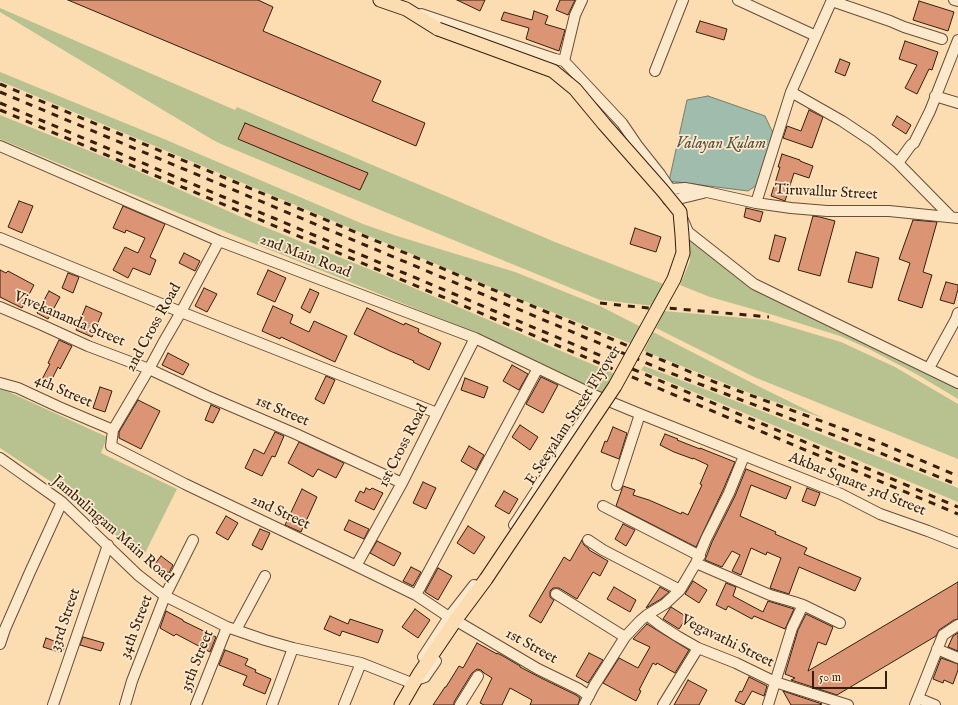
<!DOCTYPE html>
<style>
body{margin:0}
#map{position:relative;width:958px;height:705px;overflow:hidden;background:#fbddb1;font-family:"IM FELL English",serif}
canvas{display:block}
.scale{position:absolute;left:812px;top:671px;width:75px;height:18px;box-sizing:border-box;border:2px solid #351f0e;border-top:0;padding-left:5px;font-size:12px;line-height:14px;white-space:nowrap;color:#351f0e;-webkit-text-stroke:3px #fce9cc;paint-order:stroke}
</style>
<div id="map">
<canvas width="958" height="705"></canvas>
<div class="scale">50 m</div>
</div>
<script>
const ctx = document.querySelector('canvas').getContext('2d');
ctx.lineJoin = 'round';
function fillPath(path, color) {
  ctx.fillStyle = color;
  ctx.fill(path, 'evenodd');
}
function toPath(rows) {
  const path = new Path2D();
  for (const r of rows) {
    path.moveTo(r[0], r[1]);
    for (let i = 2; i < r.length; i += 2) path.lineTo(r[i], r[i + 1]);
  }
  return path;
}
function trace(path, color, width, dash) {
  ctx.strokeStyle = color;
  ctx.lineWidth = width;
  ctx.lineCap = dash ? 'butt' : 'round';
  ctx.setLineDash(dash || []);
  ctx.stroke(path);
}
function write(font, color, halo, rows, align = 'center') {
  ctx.font = font + ' "IM FELL English",serif';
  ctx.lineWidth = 3.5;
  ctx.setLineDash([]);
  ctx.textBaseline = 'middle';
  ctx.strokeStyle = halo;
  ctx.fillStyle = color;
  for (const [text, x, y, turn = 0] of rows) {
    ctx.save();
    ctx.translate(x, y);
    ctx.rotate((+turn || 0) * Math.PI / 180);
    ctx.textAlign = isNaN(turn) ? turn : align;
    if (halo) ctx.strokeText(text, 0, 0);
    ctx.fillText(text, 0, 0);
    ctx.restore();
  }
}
const green = toPath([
 [0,8,235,110,237,107,370,164,555,242,666,285,655,306,600,300,385,212,221,144,213,140,0,12],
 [0,72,164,139,363,224,397,236,515,272,600,306,641,327,632,344,512,296,0,81],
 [0,115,117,162,255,223,381,274,615,374,605,395,476,333,154,203,0,139],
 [689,239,754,285,958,386,958,399,918,375,869,349,840,336,770,314,710,297,680,285,690,261],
 [664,311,767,320,841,342,895,367,958,404,958,459,754,377,656,328],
 [653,332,756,385,823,418,752,394,644,351],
 [644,366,759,410,958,488,958,502,641,370],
 [0,389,9,392,107,437,101,453,177,489,142,559,74,497,0,448]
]);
const water = toPath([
 [708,96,765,116,773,133,757,185,748,191,669,181,687,100,708,96]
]);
const building = toPath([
 [68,0,258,0,273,7,263,31,381,81,372,101,425,123,416,146,68,0],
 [457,0,485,0,480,11,457,0],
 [560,0,575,0,568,15,556,10,560,0],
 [919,1,954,12,948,31,913,20,919,1],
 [534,11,548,16,545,24,565,30,559,51,526,39,529,28,501,20,504,12,532,20,534,11],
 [700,21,727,29,724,40,696,32,700,21],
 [905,41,938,52,932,70,929,69,917,94,905,88,917,65,899,59,905,41],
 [840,59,850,63,845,76,835,72,840,59],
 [809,110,823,117,812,148,783,138,787,126,801,131,809,110],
 [897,116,911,125,906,134,892,125,897,116],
 [245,123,368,173,360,190,238,139,245,123],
 [782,154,800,160,800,161,813,166,809,178,794,173,785,201,771,196,780,167,778,167,782,154],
 [19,201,33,206,22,233,8,227,19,201],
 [123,206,165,224,150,257,156,260,150,275,133,268,128,278,113,270,125,247,138,253,145,238,126,230,125,233,113,228,123,206],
 [746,208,763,212,760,222,744,217,746,208],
 [813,216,820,217,835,221,820,276,798,270,813,216],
 [913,220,937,222,923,272,932,275,922,308,898,300,910,263,899,259,913,220],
 [635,228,661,237,656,252,630,244,635,228],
 [775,235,786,238,779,262,769,259,775,235],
 [856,252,879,258,872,288,848,282,856,252],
 [184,253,200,261,195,271,179,263,184,253],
 [0,270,6,273,8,271,34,285,22,308,0,297,0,270],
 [268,270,286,278,275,302,257,294,268,270],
 [68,273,79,277,73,293,62,288,68,273],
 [946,282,958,285,958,289,954,304,940,300,946,282],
 [204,288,217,294,207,312,195,306,204,288],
 [310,289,319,293,310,313,301,308,310,289],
 [49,291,60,297,48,319,37,313,49,291],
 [86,306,102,313,92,337,76,330,86,306],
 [273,306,293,315,290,323,309,332,314,321,347,336,335,362,281,337,280,339,262,331,273,306],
 [367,308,404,325,405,323,419,329,418,332,441,343,429,370,413,362,414,361,390,351,354,334,367,308],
 [59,340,72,346,60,369,58,367,48,387,40,383,50,364,48,363,59,340],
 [168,353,189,364,183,375,162,365,168,353],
 [512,365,528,374,519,390,503,381,512,365],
 [326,376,335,380,324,404,315,399,326,376],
 [541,377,558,385,543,413,526,404,541,377],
 [465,378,488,387,484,398,461,390,465,378],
 [100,387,112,391,105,412,93,408,100,387],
 [138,400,160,411,141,449,119,438,119,432,138,400],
 [211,405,220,409,213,423,205,420,211,405],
 [520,425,538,437,530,450,512,437,520,425],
 [613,427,627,433,619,459,601,452,605,441,607,442,613,427],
 [275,432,284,436,275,457,272,456,262,476,245,468,254,449,264,454,275,432],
 [665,434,678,439,677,440,700,449,700,448,735,462,723,490,696,547,616,506,623,486,635,490,633,495,649,500,681,514,682,512,688,515,702,485,700,484,708,465,693,458,693,459,674,452,660,445,665,434],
 [299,442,344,463,336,478,318,469,313,477,288,463,299,442],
 [469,446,484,455,476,470,461,461,469,446],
 [746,469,791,487,786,499,751,485,740,516,776,532,775,534,807,548,804,554,861,578,855,591,799,567,789,594,770,588,781,558,767,552,766,555,751,548,741,575,732,571,740,555,732,551,722,567,705,560,712,542,735,496,746,469],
 [423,482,436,488,426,509,413,503,423,482],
 [366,488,370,490,372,488,383,493,374,510,355,501,360,491,364,493,366,488],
 [807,488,820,493,815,506,802,501,807,488],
 [302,489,317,497,301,532,285,525,302,489],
 [504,491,518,499,509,514,495,506,504,491],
 [226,516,238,523,228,540,216,533,226,516],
 [349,520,369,529,364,539,344,530,349,520],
 [623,524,635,530,626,546,615,539,623,524],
 [468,526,485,537,474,554,457,543,468,526],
 [260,529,270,533,262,550,252,545,260,529],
 [582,540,584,545,589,549,589,550,608,561,600,576,593,572,577,599,559,588,553,588,550,591,550,597,554,600,541,623,529,616,564,557,570,561,582,540],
 [377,541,401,553,394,566,370,553,377,541],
 [161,556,173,565,169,573,155,564,161,556],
 [411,567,421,572,413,586,403,581,411,567],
 [438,568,452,576,438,600,425,592,438,568],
 [693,581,707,590,699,603,685,594,693,581],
 [958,582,958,619,954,620,939,630,936,636,837,695,791,680,795,678,785,674,798,630,806,614,833,627,826,645,818,642,808,671,958,582],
 [726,583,736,587,733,596,763,612,768,601,794,609,785,629,754,616,752,619,728,606,726,610,716,605,726,583],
 [614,587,636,600,630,612,607,599,614,587],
 [660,587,669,592,661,599,646,608,660,587],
 [671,607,687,617,679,629,663,619,671,607],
 [415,609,430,620,418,638,402,627,415,609],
 [166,611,183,620,183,621,216,637,210,652,176,634,174,636,160,628,166,611],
 [330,616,348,624,350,619,383,630,378,643,342,631,340,636,324,629,330,616],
 [647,624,689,650,675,673,657,663,656,665,653,663,639,690,641,691,636,701,603,683,619,658,638,668,650,647,633,639,647,624],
 [958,633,958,651,948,647,953,636,958,633],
 [83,637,104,643,101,651,80,645,83,637],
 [46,638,65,645,62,653,43,647,46,638],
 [477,643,497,654,497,653,503,656,520,666,520,667,543,679,576,695,580,698,578,705,530,705,532,700,510,688,502,705,484,705,480,703,492,678,484,673,481,670,477,669,472,673,454,702,454,705,433,705,445,687,446,687,459,666,463,668,477,643],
 [225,650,248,659,245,665,256,670,255,672,271,679,265,694,243,685,247,676,219,665,225,650],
 [589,653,603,660,588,683,576,676,589,653],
 [941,658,958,664,958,670,953,684,944,680,943,683,933,679,941,658],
 [749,677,767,686,764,696,752,691,744,705,735,701,740,691,742,692,749,677],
 [688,680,707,690,699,705,674,705,688,680],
 [783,691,822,704,819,705,791,705,783,691]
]);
const minor = toPath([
 [738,0,816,36],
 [954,0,958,1],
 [832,1,890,21,904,27,942,39],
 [421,14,555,59,564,61,622,123,637,145,660,174,670,189,673,198],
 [564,61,575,15,582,0],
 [655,71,683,0],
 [791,92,842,121,872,141,898,163,951,217],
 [935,96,958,103],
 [0,146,219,241,475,338,594,395,640,414,841,494,880,514,928,531,958,543],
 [898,163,911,145,914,143,930,111,958,40],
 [670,189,685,188,707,192,756,203,791,208,827,211,889,211,958,218],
 [668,200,674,200,703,193],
 [756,203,791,92,832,0],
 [683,220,688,232,754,284,958,383],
 [0,238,181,312,437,413],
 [219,241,181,312,163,343,149,369,113,430,111,446,185,484,340,558,416,595,449,617],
 [0,307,42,325,88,346,149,369,207,396,296,434,402,483],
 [929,368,956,319,958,313],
 [0,383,18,388,59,407,113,430],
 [0,458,62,502,138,575,165,596,227,627,265,640,293,648,361,663,414,684],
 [617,485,640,414],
 [603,506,700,556],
 [514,525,568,442,599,397],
 [588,540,603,550,680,590],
 [696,563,770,595,794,602,803,605,792,628,768,705],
 [356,566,402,483,475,338],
 [556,594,625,637],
 [416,595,538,368],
 [803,605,840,623],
 [647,615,660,625,677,636,698,648,736,663,775,682,848,705],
 [460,623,538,669,579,689,589,696],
 [236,630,265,576],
 [0,644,5,629,30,572,62,502],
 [937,649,958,658],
 [423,657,449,617,474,585],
 [416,677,416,680,425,677,436,661],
 [918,698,935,705],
 [53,705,108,545],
 [125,705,132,681,165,596,193,540],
 [196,705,227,627],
 [272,705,293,648],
 [344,705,361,663],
 [460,705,478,676],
 [584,705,594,686,625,637,640,621,647,615,665,604,680,590,696,563,706,539,729,493,744,456],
 [663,705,698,648],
 [915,705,922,688,943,635,958,625]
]);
const major = toPath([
 [380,0,406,9,438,29],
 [401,705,419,674,457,618,486,579]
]);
const rail = toPath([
 [0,84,717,383,876,441,958,476],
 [0,92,668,372,878,452,958,485],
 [0,103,706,400,958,507],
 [0,110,703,407,958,514],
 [600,303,648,308,668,308,769,317]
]);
const majorBridge = toPath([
 [438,29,553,71,575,89,604,124,663,191,680,212,682,235,683,253,674,279,615,386,486,579]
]);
const streetNames = [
 ["Tiruvallur Street",826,193,3],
 ["2nd Main Road",305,257,21],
 ["Vivekananda Street",69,320,23],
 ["2nd Cross Road",154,328,-61],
 ["4th Street",63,392,24],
 ["1st Street",282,412,23],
 ["E Seeyalam Street Flyover",574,416,-57],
 ["1st Cross Road",404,446,-63],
 ["Akbar Square 3rd Street",857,485,22],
 ["2nd Street",280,513,25],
 ["Jambulingam Main Road",112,530,41],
 ["33rd Street",66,620,-71],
 ["34th Street",137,627,-69],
 ["Vegavathi Street",727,642,26],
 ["1st Street",531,647,29],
 ["35th Street",198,661,-68]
];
const waterNames = [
 ["Valayan Kulam",721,145]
];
fillPath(green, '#b8c291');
fillPath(water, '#9fbcac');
trace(water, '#757d6d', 1);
fillPath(building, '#db9574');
trace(building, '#351f0e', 1);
trace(minor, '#664e37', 12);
trace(major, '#351f0e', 15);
trace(minor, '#fce9cc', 10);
trace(major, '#fbddb1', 13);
trace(rail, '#351f0e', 3, [7, 7]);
trace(majorBridge, '#351f0e', 15, []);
trace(majorBridge, '#fbddb1', 13);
write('15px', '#351f0e', '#fce9cc', streetNames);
write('italic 16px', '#554e3d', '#fce9cc', waterNames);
</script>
